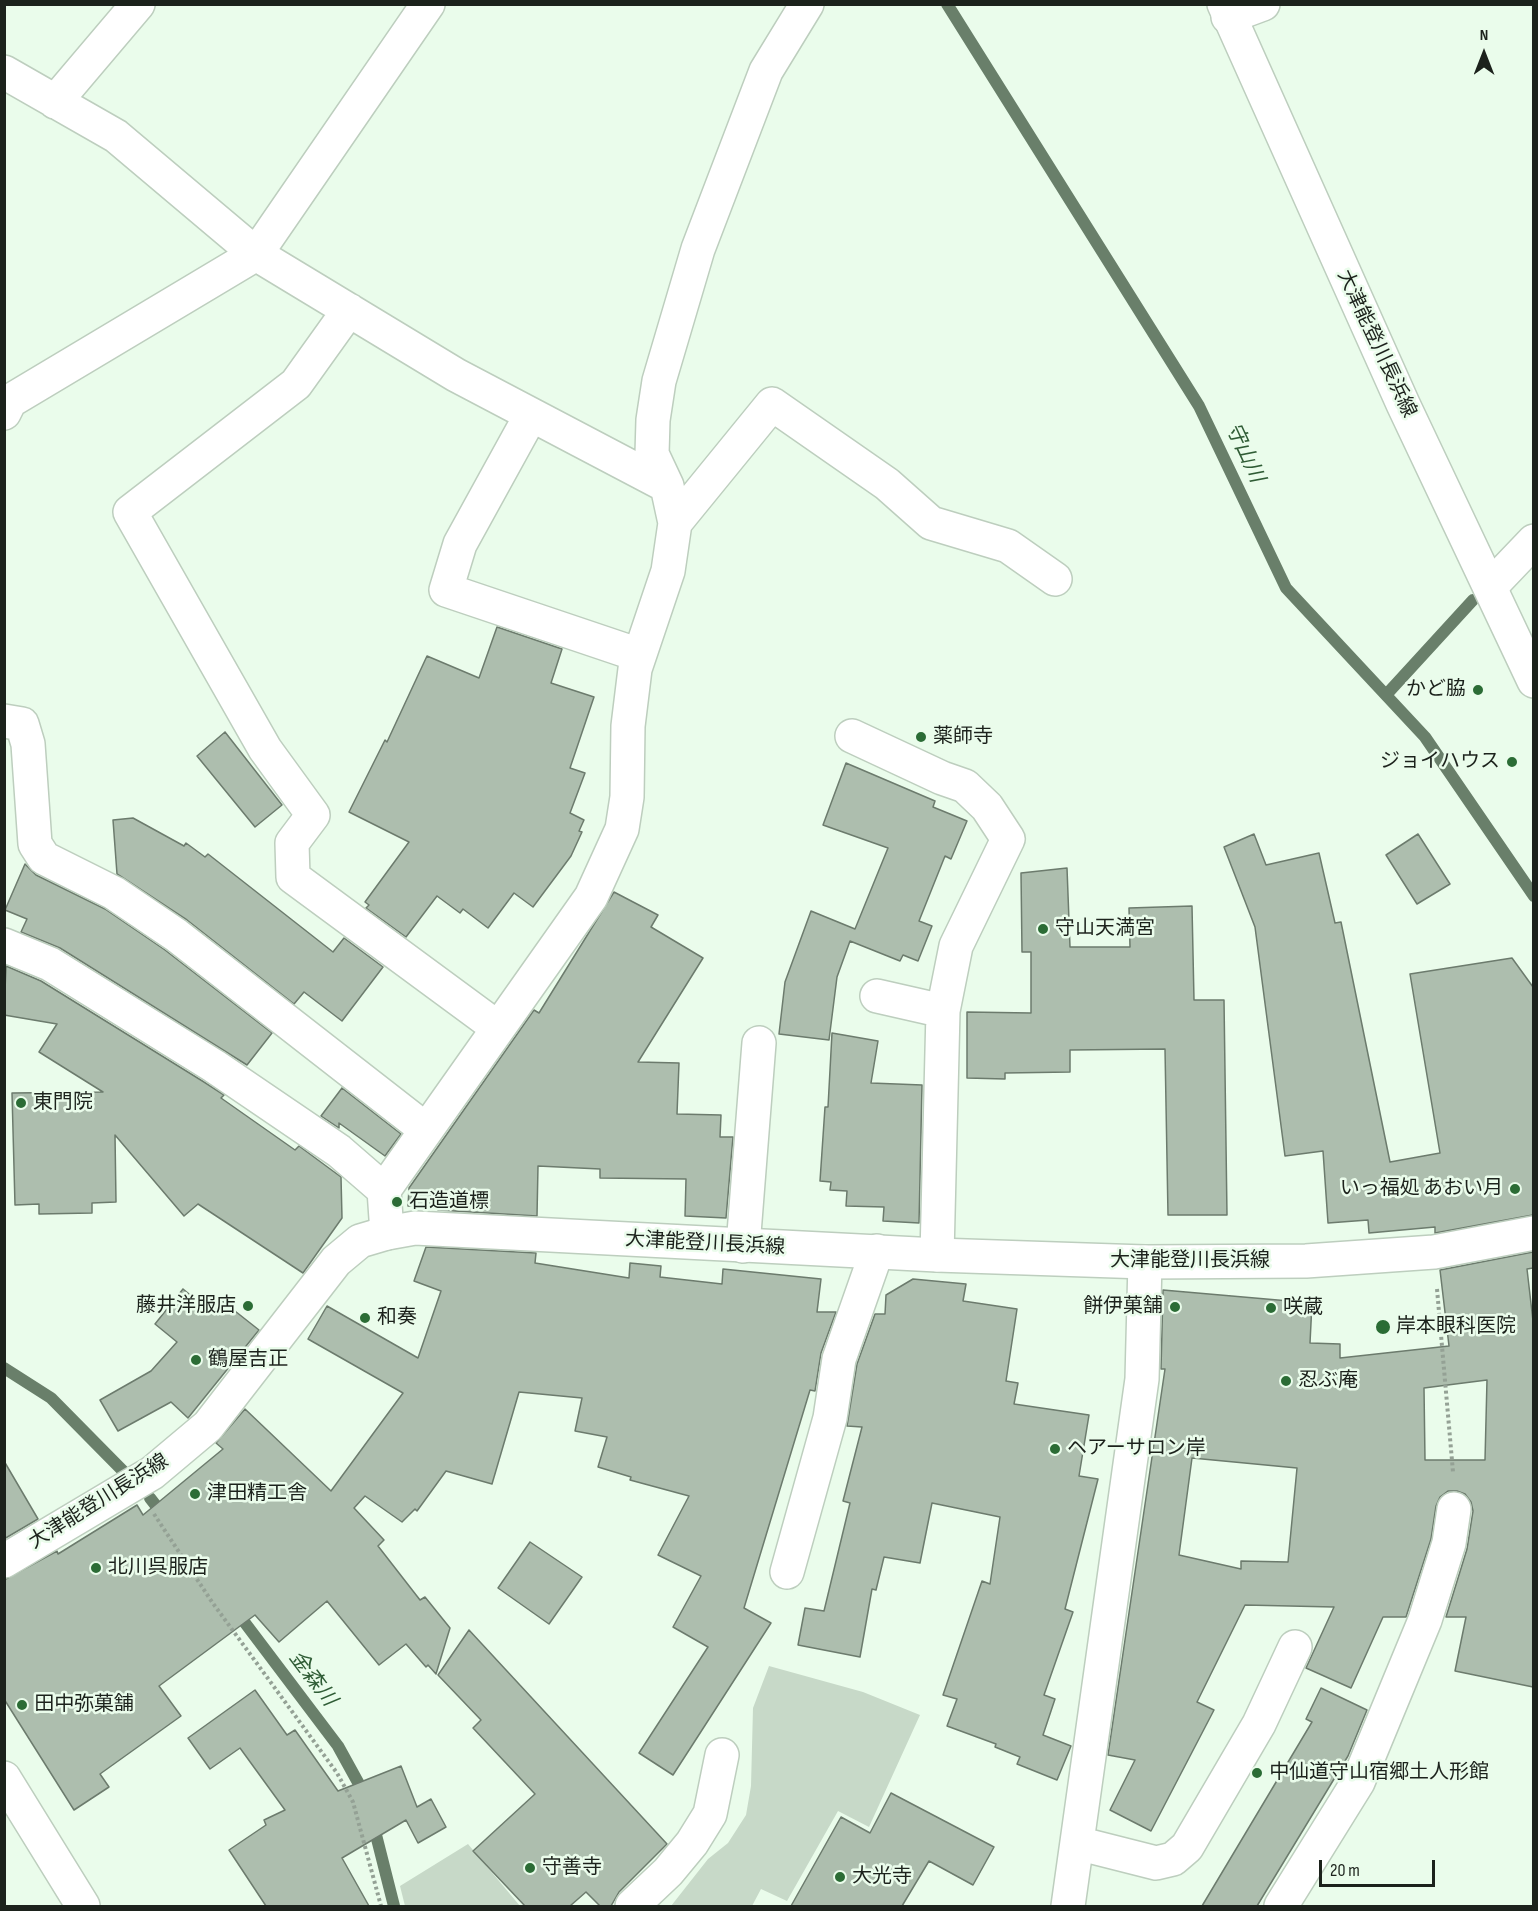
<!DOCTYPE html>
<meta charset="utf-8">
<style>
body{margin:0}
#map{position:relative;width:1538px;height:1911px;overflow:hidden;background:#eafceb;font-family:"Sofia Sans Condensed",sans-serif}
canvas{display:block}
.frame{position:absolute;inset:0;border:6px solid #1c221c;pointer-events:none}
.north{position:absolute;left:1454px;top:24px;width:60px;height:60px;-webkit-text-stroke:4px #eafceb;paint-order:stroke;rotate:0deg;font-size:16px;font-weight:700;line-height:24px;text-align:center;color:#1c221c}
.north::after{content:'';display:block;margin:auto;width:21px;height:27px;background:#1c221c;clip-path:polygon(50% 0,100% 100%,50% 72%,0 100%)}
.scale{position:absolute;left:1319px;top:1860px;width:116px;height:27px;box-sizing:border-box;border:3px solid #1c221c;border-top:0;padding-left:8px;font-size:18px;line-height:21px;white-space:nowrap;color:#1c221c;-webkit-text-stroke:4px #eafceb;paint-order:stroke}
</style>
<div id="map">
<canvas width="1538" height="1911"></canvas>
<div class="frame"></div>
<div class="north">N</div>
<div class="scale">20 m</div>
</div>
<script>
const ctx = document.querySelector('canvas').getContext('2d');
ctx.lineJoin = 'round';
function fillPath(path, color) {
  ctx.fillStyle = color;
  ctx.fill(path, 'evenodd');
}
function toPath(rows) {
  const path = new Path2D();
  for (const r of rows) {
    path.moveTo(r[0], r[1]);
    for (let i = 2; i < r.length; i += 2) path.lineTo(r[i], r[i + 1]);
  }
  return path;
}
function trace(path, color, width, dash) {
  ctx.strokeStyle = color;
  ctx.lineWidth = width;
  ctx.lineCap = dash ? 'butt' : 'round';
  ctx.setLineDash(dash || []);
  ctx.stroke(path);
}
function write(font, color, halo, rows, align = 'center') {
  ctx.font = font + ' "Sofia Sans Condensed","Noto Sans JP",sans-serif';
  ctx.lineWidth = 5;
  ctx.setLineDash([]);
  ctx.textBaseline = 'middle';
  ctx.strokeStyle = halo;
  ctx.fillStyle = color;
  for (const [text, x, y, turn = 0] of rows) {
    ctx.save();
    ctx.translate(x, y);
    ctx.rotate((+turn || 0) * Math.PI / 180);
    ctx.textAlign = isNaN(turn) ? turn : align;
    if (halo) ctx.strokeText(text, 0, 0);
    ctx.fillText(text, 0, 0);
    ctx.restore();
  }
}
const green = toPath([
 [769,1666,863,1692,920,1715,869,1827,838,1811,787,1901,761,1889,752,1906,671,1906,708,1859,728,1843,746,1815,751,1786,753,1708],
 [468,1844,520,1906,405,1906,400,1886]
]);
const stream = toPath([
 [947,4,1199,406,1286,588,1425,737,1534,896],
 [1386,695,1473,600],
 [4,1368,51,1398,126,1474],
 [150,1498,164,1516],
 [236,1611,338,1746,365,1795],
 [373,1823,394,1906]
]);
const building = toPath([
 [497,627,562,649,551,683,594,697,570,768,585,773,570,813,584,820,579,831,582,832,571,856,533,907,514,893,488,928,463,909,460,913,437,896,406,937,366,908,369,905,365,902,409,842,349,812,385,740,387,742,427,656,479,678,497,627],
 [225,732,282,805,255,827,197,756,225,732],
 [846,763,935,801,933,807,967,821,951,859,945,856,919,921,932,926,918,961,903,955,900,961,850,941,837,977,829,1040,779,1034,785,982,811,911,855,929,888,848,823,825,846,763],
 [133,818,184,846,186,843,205,857,208,854,333,952,344,938,383,967,342,1021,304,992,294,1004,187,920,117,874,113,820,133,818],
 [1254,834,1266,865,1319,853,1335,923,1341,922,1390,1162,1440,1153,1410,974,1512,958,1533,987,1533,1215,1435,1233,1435,1227,1369,1233,1368,1220,1328,1223,1323,1151,1285,1156,1255,927,1224,847,1254,834],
 [1418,834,1450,884,1417,904,1386,855,1418,834],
 [25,864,36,875,105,909,165,950,272,1033,247,1065,60,948,21,932,27,919,5,910,25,864],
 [1067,868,1070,947,1130,947,1129,908,1192,906,1194,1000,1224,1000,1227,1215,1168,1215,1165,1049,1070,1050,1070,1072,1005,1073,1005,1079,967,1078,967,1012,1031,1013,1031,952,1022,952,1021,873,1067,868],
 [614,892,658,915,651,927,703,958,638,1062,679,1063,677,1114,721,1115,720,1137,733,1137,726,1218,685,1216,686,1179,600,1178,600,1169,538,1166,537,1216,438,1210,440,1207,408,1206,409,1188,534,1010,539,1013,614,892],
 [6,966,41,981,204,1082,224,1095,221,1098,295,1150,299,1146,341,1177,342,1218,303,1273,198,1204,184,1216,115,1135,116,1202,92,1203,92,1213,39,1214,39,1204,15,1205,12,1093,103,1092,39,1052,57,1024,4,1015,6,966],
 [832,1033,878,1041,871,1083,922,1085,919,1223,883,1221,884,1207,846,1206,847,1191,830,1190,831,1182,820,1181,825,1107,828,1107,832,1033],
 [342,1088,401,1134,385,1156,339,1123,339,1128,321,1116,342,1088],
 [426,1247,536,1253,535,1263,629,1278,630,1263,661,1266,660,1277,722,1284,723,1269,821,1279,817,1312,836,1312,821,1353,815,1391,810,1390,744,1608,771,1623,673,1775,639,1753,708,1647,673,1627,701,1576,658,1555,689,1496,630,1480,631,1477,598,1467,607,1437,575,1431,582,1398,519,1392,492,1484,446,1471,417,1511,415,1509,402,1522,365,1496,354,1508,384,1540,378,1546,420,1600,425,1597,450,1628,436,1674,428,1665,426,1667,406,1644,379,1665,327,1601,279,1642,255,1615,159,1686,181,1716,100,1774,109,1787,74,1810,4,1699,4,1580,57,1551,58,1554,137,1505,143,1515,223,1449,216,1443,245,1409,331,1491,403,1393,308,1339,327,1306,418,1358,441,1291,414,1281,426,1247],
 [1533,1252,1533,1268,1527,1269,1533,1321,1533,1687,1455,1671,1466,1617,1446,1617,1467,1549,1473,1511,1471,1502,1465,1494,1457,1491,1448,1491,1440,1497,1436,1506,1431,1539,1406,1617,1383,1617,1351,1688,1306,1668,1334,1607,1245,1605,1197,1702,1214,1710,1151,1831,1110,1810,1135,1760,1108,1755,1165,1369,1161,1369,1163,1290,1312,1303,1310,1343,1340,1344,1340,1358,1449,1346,1440,1270,1533,1252],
 [1487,1380,1485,1460,1425,1460,1424,1388,1487,1380],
 [1192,1458,1297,1468,1288,1562,1241,1561,1241,1569,1179,1555,1192,1458],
 [913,1279,966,1284,963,1301,1017,1309,1006,1381,1018,1383,1014,1404,1089,1415,1079,1476,1098,1479,1065,1609,1073,1612,1044,1695,1055,1699,1043,1735,1071,1746,1057,1780,1017,1764,1020,1757,995,1747,996,1744,947,1726,957,1699,943,1695,982,1581,990,1584,1000,1517,932,1503,920,1563,884,1557,876,1590,872,1589,860,1657,798,1645,805,1608,824,1611,850,1503,843,1501,862,1427,847,1426,857,1364,875,1314,885,1314,886,1295,913,1279],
 [183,1289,211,1312,221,1300,259,1330,188,1418,171,1402,118,1431,100,1400,151,1371,177,1342,155,1324,183,1289],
 [4,1461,38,1519,4,1539,4,1461],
 [530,1542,582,1577,549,1624,498,1588,530,1542],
 [469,1630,667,1844,619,1892,611,1906,600,1906,586,1892,570,1906,525,1906,473,1851,535,1794,473,1728,481,1720,438,1675,469,1630],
 [1321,1688,1367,1710,1348,1756,1257,1906,1202,1906,1312,1722,1306,1719,1321,1688],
 [255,1690,287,1735,295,1730,338,1791,401,1766,417,1807,431,1799,446,1827,418,1843,406,1820,342,1858,369,1906,266,1906,229,1850,266,1825,264,1820,285,1810,240,1748,210,1769,188,1738,255,1690],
 [891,1793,994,1847,973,1885,929,1861,902,1906,791,1906,841,1817,870,1833,891,1793]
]);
const path = toPath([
 [1437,1289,1453,1472],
 [154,1514,212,1602,337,1773,353,1802,381,1906]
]);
const minor = toPath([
 [1228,17,1263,4],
 [4,72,116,136,256,254,456,375,667,486],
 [55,102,138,4],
 [349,310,296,384,130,512,265,749,313,815,292,843,293,877,498,1028],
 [4,413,10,401,256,254,428,4],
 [531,415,460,544,446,590,639,655],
 [675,523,772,404,887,484,931,523,1008,546,1055,579],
 [1490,587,1534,541],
 [4,721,22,724,28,744,35,844,44,858,114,893,176,935,425,1129],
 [852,736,942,778,965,786,987,807,1008,839,956,946,943,1011,937,1255],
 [4,945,50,964,214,1066,339,1151,384,1190],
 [877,996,943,1011],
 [387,1233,384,1190,591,897,622,829,627,797,628,726,635,669,668,571,675,523,667,486,652,454,653,420,659,381,698,249,766,71,807,4],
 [743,1246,759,1043],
 [787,1572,830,1418,839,1359,877,1251],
 [4,1778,83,1906],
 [1077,1843,1156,1863,1173,1859,1187,1847,1259,1724,1295,1647],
 [632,1906,668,1872,692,1843,710,1814,722,1755],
 [1068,1906,1142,1379,1145,1262],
 [1281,1906,1358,1782,1425,1620,1449,1543,1454,1509]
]);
const major = toPath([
 [1224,4,1403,404,1534,681],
 [4,1561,152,1473,208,1426,336,1261,360,1241,387,1233,415,1228,937,1255,1145,1262,1306,1261,1434,1252,1534,1233]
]);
const markers = [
 [1478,690,6,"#2b6c35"],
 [921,737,6,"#2b6c35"],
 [1512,762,6,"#2b6c35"],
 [1043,929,6,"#2b6c35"],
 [21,1103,6,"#2b6c35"],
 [1515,1189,6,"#2b6c35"],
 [397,1202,6,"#2b6c35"],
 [248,1306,6,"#2b6c35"],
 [1175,1307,6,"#2b6c35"],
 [1271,1308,6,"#2b6c35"],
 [365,1318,6,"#2b6c35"],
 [1383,1327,8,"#2b6c35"],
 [196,1360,6,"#2b6c35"],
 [1286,1381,6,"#2b6c35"],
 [1055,1449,6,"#2b6c35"],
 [195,1494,6,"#2b6c35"],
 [96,1568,6,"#2b6c35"],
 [22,1705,6,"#2b6c35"],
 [1257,1773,6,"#2b6c35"],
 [530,1868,6,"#2b6c35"],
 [840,1877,6,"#2b6c35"]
];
const streetNames = [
 ["大津能登川長浜線",1376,344,65],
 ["大津能登川長浜線",705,1244,3],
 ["大津能登川長浜線",1190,1261],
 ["大津能登川長浜線",99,1502,-32]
];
const poiNames = [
 ["かど脇",1466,690,"right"],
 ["薬師寺",933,737],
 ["ジョイハウス",1500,762,"right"],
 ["守山天満宮",1055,929],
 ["東門院",33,1103],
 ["いっ福処 あおい月",1503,1189,"right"],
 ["石造道標",409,1202],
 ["藤井洋服店",236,1306,"right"],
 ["餅伊菓舗",1163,1307,"right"],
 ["咲蔵",1283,1308],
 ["和奏",377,1318],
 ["岸本眼科医院",1396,1327],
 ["鶴屋吉正",208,1360],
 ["忍ぶ庵",1298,1381],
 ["ヘアーサロン岸",1067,1449],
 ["津田精工舎",207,1494],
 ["北川呉服店",108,1568],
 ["田中弥菓舗",34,1705],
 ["中仙道守山宿郷土人形館",1269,1773],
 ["守善寺",542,1868],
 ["大光寺",852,1877]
];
const waterNames = [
 ["守山川",1244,453,65],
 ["金森川",312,1679,53]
];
fillPath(green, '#c7d9c8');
trace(stream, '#697f6a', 12);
fillPath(building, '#adbeae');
trace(building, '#6c7b6d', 1.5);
trace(minor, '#bdcebe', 36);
trace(major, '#bdcebe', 36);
trace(path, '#94a195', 4, [3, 3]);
trace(minor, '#fff', 33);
trace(major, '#fff', 33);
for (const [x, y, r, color] of markers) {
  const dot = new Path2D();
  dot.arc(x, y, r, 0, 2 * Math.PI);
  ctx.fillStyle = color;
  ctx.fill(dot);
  trace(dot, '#eafceb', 2);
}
write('20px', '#1c221c', '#eafceb', streetNames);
write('20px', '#1c221c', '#eafceb', poiNames, 'left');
write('italic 21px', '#2f5c35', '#eafceb', waterNames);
</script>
